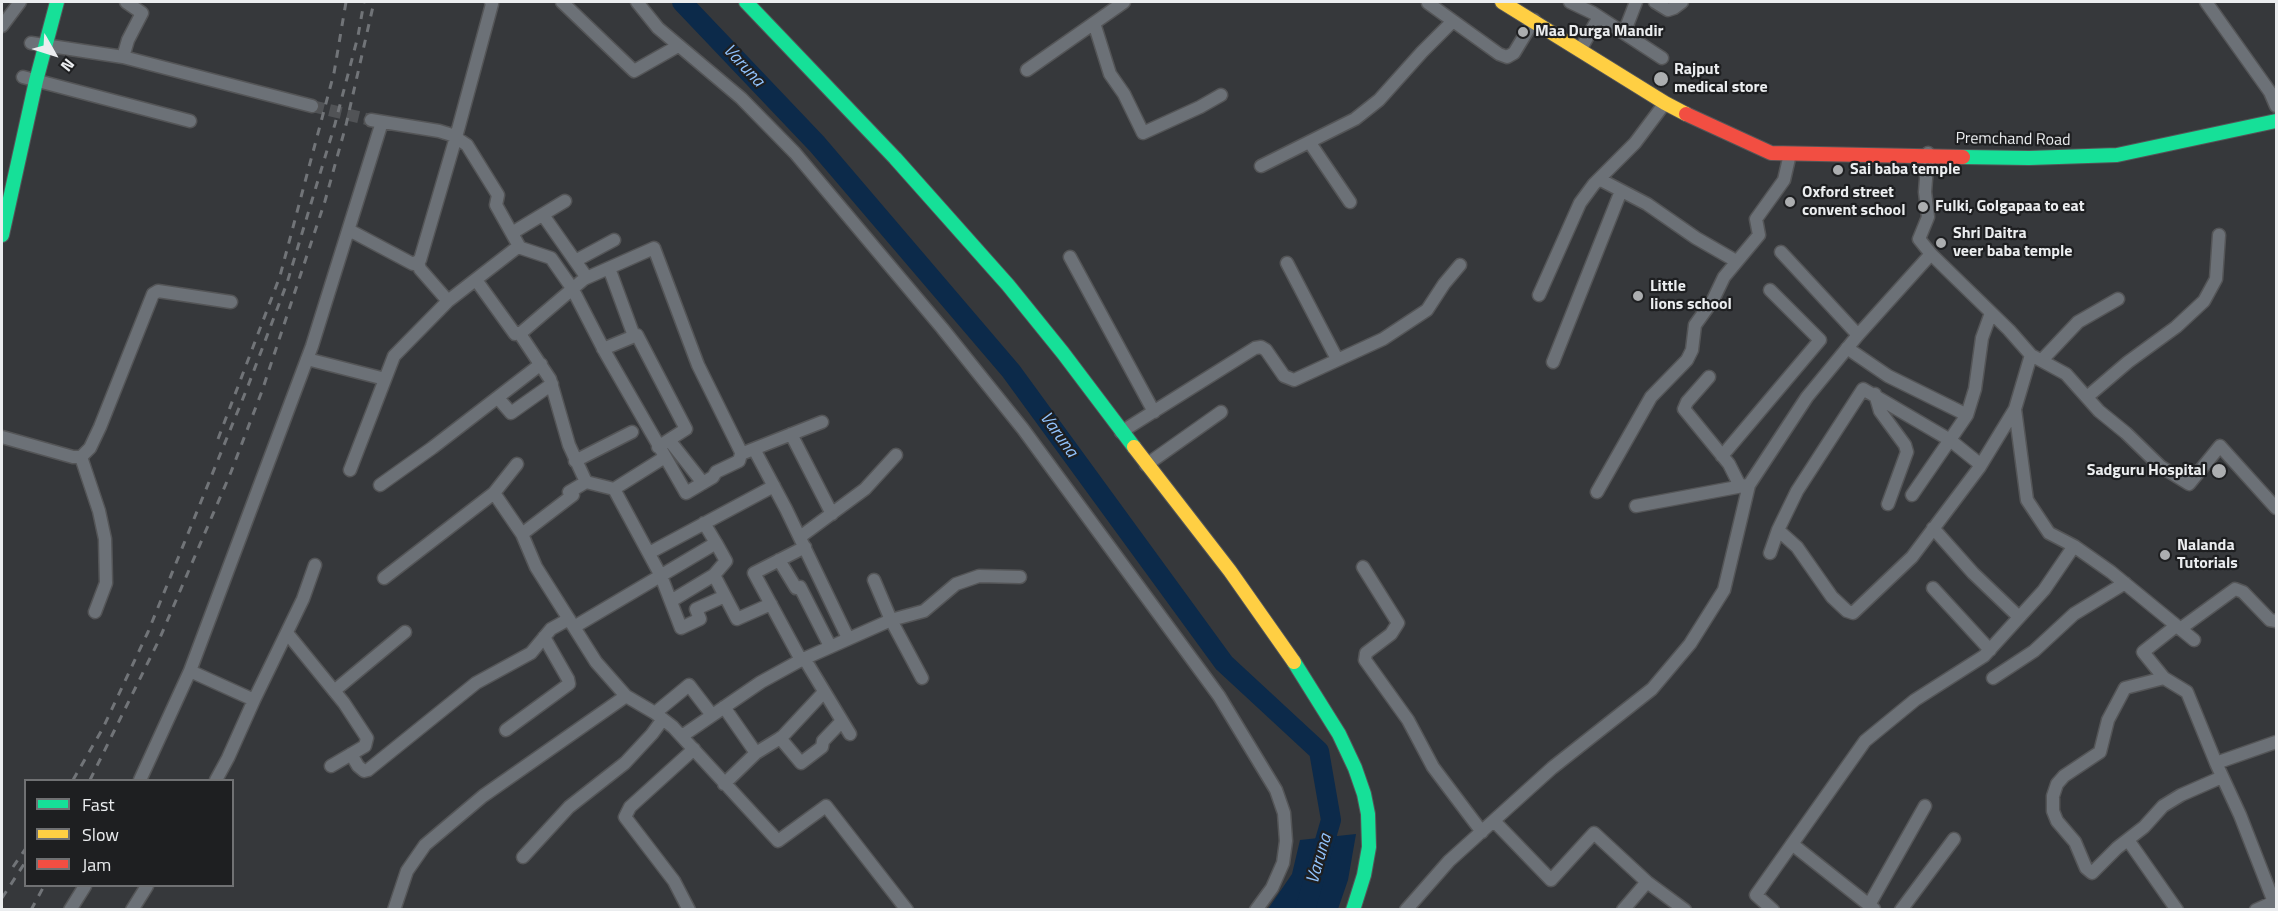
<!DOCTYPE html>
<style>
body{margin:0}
#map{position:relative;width:2278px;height:911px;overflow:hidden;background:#36383b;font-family:"Titillium Web",sans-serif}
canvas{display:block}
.frame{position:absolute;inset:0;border:3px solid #ebedef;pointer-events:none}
.legend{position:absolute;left:24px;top:779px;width:210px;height:108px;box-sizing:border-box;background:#1e1f21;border:2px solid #707173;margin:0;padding:8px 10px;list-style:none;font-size:18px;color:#ebedef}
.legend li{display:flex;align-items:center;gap:12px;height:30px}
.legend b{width:30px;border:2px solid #707173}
.north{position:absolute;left:24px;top:24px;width:60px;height:60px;-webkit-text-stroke:4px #1e1f21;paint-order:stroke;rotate:129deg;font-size:16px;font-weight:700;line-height:24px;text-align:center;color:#ebedef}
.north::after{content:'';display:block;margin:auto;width:21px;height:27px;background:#ebedef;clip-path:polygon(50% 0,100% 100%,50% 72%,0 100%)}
</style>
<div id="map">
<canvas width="2278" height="911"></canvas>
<div class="frame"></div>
<ul class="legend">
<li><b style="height:8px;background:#16e098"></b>Fast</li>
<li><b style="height:8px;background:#ffcf43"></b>Slow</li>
<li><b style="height:8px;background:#f24e42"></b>Jam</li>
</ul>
<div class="north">N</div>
</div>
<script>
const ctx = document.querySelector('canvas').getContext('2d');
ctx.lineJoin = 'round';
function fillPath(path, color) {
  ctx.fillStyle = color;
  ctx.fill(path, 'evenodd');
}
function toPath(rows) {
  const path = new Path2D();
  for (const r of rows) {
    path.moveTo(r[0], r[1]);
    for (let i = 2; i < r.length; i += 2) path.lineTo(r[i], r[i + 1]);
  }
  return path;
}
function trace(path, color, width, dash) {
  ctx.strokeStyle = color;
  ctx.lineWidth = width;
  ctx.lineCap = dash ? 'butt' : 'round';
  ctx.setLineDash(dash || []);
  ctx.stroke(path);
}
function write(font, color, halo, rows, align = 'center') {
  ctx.font = font + ' "Titillium Web",sans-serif';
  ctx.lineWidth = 4.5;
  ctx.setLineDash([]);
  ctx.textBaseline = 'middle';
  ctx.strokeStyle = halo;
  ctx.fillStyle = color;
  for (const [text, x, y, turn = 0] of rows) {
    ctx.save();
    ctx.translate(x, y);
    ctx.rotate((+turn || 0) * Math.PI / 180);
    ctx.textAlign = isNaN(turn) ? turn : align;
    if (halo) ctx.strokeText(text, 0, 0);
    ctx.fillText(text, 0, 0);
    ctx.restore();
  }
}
const water = toPath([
 [1356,834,1348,880,1338,909,1268,909,1292,874,1300,840]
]);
const river = toPath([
 [682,2,817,144,1011,371,1224,663,1319,751,1331,820,1305,910]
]);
const streetTunnel = toPath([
 [312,106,371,120]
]);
const street = toPath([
 [562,2,634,71,678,46],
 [637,2,658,28,741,98,795,153,942,328,1023,429,1219,696,1276,790,1284,813,1286,841,1283,863,1272,888,1256,910],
 [1570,2,1593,13,1662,58],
 [1655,2,1668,10,1674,8,1682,2],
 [2206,2,2270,92,2276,106],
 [1428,3,1499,54,1507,57,1514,53,1534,20],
 [1094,23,1110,74,1124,94,1143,133,1200,107,1221,95],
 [2,26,20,2],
 [1624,33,1636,2],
 [31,43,123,57,312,106],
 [1580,50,1599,17],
 [123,57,128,40,142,13,126,2],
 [1027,70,1124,2],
 [23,77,190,121],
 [1310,143,1350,202],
 [1261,166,1355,119,1379,100,1422,52,1453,21],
 [1599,179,1647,204,1696,238,1736,261],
 [543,215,585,275,584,279],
 [349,230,413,264,420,260,456,137,492,4,491,2],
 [512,233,565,201],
 [518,247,551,258,572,288,605,352,686,493,713,477,716,472,739,461,741,454,822,422],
 [1781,252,1858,335],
 [1931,254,2009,330,2031,355,2015,409,2027,500,2049,533,2074,546,2111,572,2194,640],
 [1070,257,1154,412],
 [575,261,614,240],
 [418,262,420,269,448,301],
 [1287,263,1337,359],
 [609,268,634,336],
 [476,280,515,334,522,332,584,279,654,248,698,365,742,454],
 [1539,295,1580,203,1594,184,1635,143,1665,103],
 [522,332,522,337,550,379,569,445,586,482,569,492,573,495,522,534],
 [1847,348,1888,376,1967,415],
 [603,349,637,335,686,429,658,447],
 [2031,355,2066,374,2099,411,2126,433,2160,466,2189,484,2220,446,2276,508],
 [307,359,385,379],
 [2042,360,2078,322,2118,299],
 [1553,362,1621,191],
 [1709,377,1687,402,1684,409,1729,464,1740,486],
 [1875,394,1880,411,1905,445,1907,452,1888,504],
 [2087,397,2128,362,2176,327,2204,301,2216,279,2219,235],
 [498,398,511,413,552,384],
 [1121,432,1255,348,1261,347,1266,350,1284,376,1294,380,1383,339,1427,310,1444,284,1460,265],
 [791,434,832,514],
 [2,437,73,457,81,457,90,448,100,427,153,294,158,291,231,302],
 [669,440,703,483],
 [754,449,786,509,848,638],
 [1722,456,1820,340,1770,290],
 [81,457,99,511,105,539,106,583,95,612],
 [575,461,632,432],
 [517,464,494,493,522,534,536,567,596,662,626,696,655,713,673,727,778,841,826,806,907,910],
 [1146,465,1221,412],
 [350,470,394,356,448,301,519,246,496,205,498,195,467,145,452,135,439,131,371,120],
 [586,482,614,489,661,576,681,628,700,619,696,609,725,596,737,619,771,604],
 [380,485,432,448,541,364],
 [614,489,665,457],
 [1597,492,1651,397,1687,360,1692,350,1695,325,1713,300,1724,277,1759,235,1756,219,1784,180,1790,154],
 [1912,495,1967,415,1975,389,1982,338,1991,313],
 [1636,506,1748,485],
 [1933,528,1973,573,2019,617],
 [1778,530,1797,547,1832,597,1847,611,1853,613,1912,557,1979,468,2015,409],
 [800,537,865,489,896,455],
 [649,553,774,486],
 [1770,553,1778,530,1797,491,1863,389,1950,440,1981,465],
 [779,560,796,588,800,587,830,646],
 [1363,567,1398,623,1391,634,1366,653,1365,660,1408,720,1433,767,1482,832],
 [714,575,726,561,716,543],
 [384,578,494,493],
 [874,580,891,620,922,678],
 [1933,588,1990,650],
 [671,601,714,575,725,596],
 [574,627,716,543,704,523],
 [2180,629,2235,589,2243,592,2270,620,2276,621],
 [287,633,344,703,367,738,365,746,331,766],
 [804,658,850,734],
 [801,660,754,573,805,547],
 [190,671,254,700,303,599,315,565],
 [1993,678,2034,651,2074,614,2125,583],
 [2164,678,2143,652,2176,626],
 [334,691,405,632],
 [724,707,756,753,724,784],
 [655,713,689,685,712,715],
 [506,730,569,684,568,679,544,637],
 [682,736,761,682,801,660,891,620,924,611,956,584,979,576,1020,577],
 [780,738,801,763,822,747,823,741,842,721],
 [756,753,782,737,824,692],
 [351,754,358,766,364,771,368,770,476,683,531,653,551,629,569,619],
 [2216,763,2276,742],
 [2222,777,2181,795,2163,806,2144,827,2117,848,2092,873,2086,868,2075,842,2057,821,2053,811,2053,796,2057,784,2064,776,2100,752,2108,720,2125,688,2164,678,2187,692,2216,763,2240,815,2274,902],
 [140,780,190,671,312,346,382,122],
 [216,780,228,758,254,700],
 [1494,821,1551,880,1594,833,1647,882,1685,910],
 [2128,840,2177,910],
 [1792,844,1874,909],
 [523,857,569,807,625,763,652,734,663,719],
 [1869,905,1925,806],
 [70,910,85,886],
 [132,910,147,886],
 [394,910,407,871,425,845,483,796,626,696],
 [689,910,674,881,625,817,630,807,694,749],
 [1406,910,1449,861,1552,768,1652,689,1690,644,1724,590,1749,485,1807,397,1858,335,1931,254,1919,239,1928,217,1925,192,1928,153],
 [1623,910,1647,882],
 [1773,910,1756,895,1865,741,1915,700,1984,656,2044,590,2074,546],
 [1901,910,1954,839],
 [2256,910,2276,901]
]);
const fast = toPath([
 [746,2,895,158,1008,285,1063,353,1134,447],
 [1963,157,2029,158,2117,155,2276,121],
 [2,235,36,81,57,2],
 [1294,662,1339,734,1355,768,1364,794,1368,814,1369,847,1364,875,1353,910]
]);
const slow = toPath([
 [1502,2,1665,103,1686,114],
 [1134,447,1230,571,1294,662]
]);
const jam = toPath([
 [1686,114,1771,153,1963,157]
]);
const rail = toPath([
 [218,439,280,276,334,73,346,2],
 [73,780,103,728,148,632,248,386,287,283,335,124,358,36,364,2],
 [90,780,159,640,231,472,262,391,325,201,346,125,374,2],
 [13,867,26,848],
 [2,898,26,861],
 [31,910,44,886]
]);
const markers = [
 [1523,32,6,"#acaeb0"],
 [1661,79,8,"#acaeb0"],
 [1838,170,6,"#acaeb0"],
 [1790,202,6,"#acaeb0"],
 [1923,207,6,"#acaeb0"],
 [1941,243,6,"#acaeb0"],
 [1638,296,6,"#acaeb0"],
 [2219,471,8,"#acaeb0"],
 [2165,555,6,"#acaeb0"]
];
const poiNames = [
 ["Maa Durga Mandir",1535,32],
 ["Rajput",1674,70],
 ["medical store",1674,88],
 ["Sai baba temple",1850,170],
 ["Oxford street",1802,193],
 ["convent school",1802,211],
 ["Fulki, Golgapaa to eat",1935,207],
 ["Shri Daitra",1953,234],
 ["veer baba temple",1953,252],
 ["Little",1650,287],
 ["lions school",1650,305],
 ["Sadguru Hospital",2206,471,"right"],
 ["Nalanda",2177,546],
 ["Tutorials",2177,564]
];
const streetNames = [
 ["Premchand Road",2013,140,1]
];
const waterNames = [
 ["Varuna",743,66,47],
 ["Varuna",1058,435,54],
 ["Varuna",1320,859,-74]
];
fillPath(water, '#0c2a4a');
trace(river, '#0c2a4a', 20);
trace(streetTunnel, '#515356', 12, [12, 6]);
trace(street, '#545557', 15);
trace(fast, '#545557', 16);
trace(slow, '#545557', 16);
trace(jam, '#545557', 16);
trace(street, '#6c7177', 12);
trace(fast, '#16e098', 14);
trace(slow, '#ffcf43', 14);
trace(jam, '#f24e42', 14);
trace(rail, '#717478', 3, [8, 8]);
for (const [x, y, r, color] of markers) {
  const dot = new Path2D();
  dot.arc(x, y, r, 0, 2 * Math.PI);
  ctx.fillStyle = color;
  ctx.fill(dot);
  trace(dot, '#1e1f21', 2);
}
write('bold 16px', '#ebedef', '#1e1f21', poiNames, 'left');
write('16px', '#ebedef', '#1e1f21', streetNames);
write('italic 18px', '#92c4fe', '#1e1f21', waterNames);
</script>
